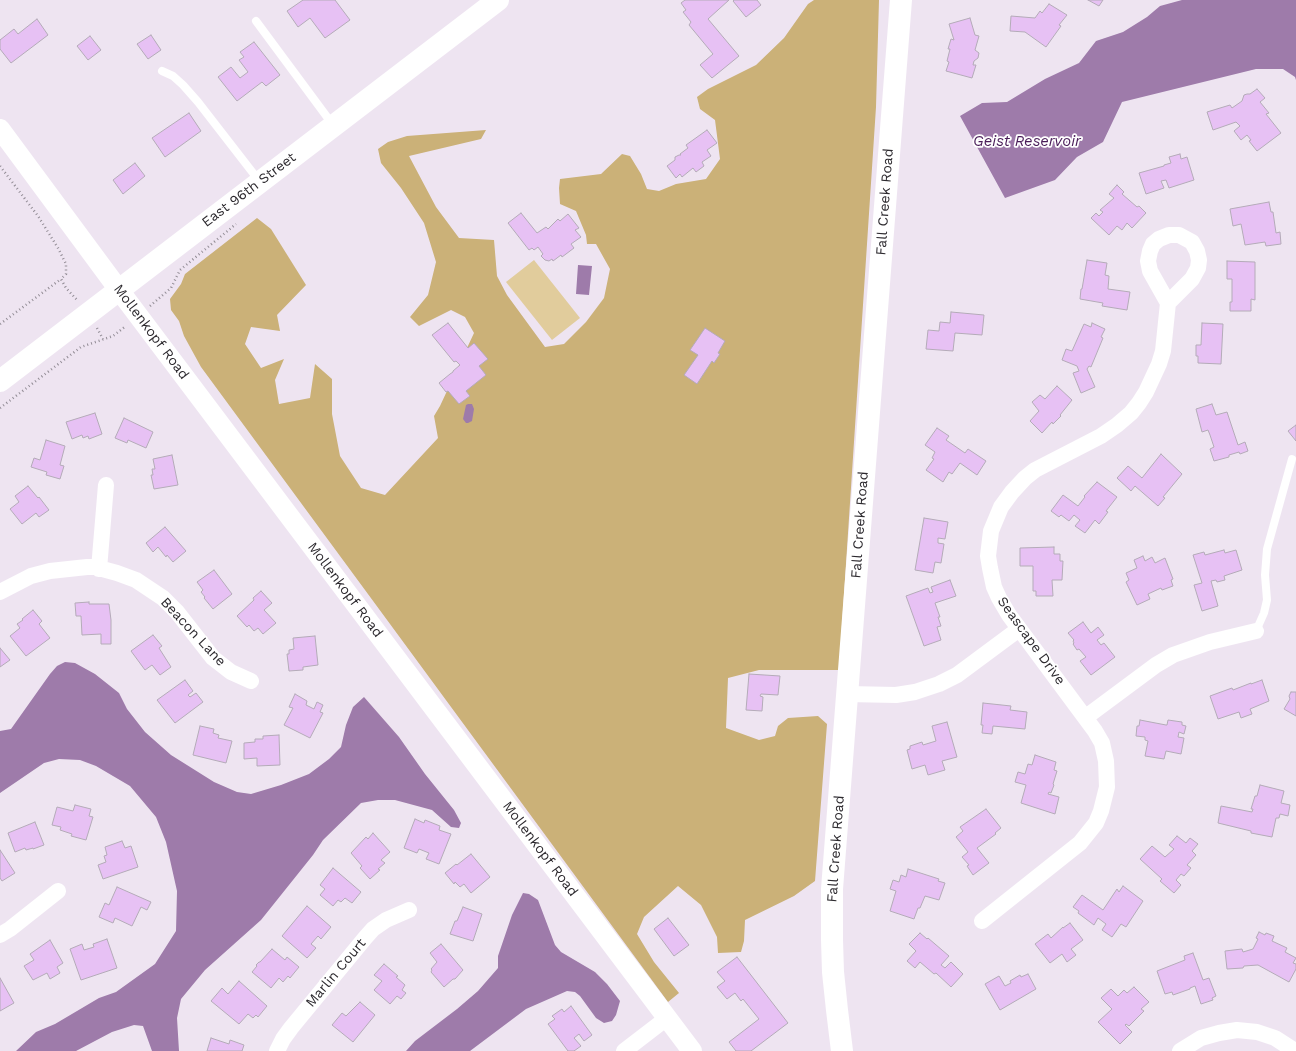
<!DOCTYPE html>
<style>
body{margin:0}
canvas{display:block;background:#eee4f1}
</style>
<canvas width="1296" height="1051"></canvas>
<script>
const ctx = document.querySelector('canvas').getContext('2d');
ctx.lineJoin = 'round';
function fillPath(path, color) {
  ctx.fillStyle = color;
  ctx.fill(path, 'evenodd');
}
function toPath(rows) {
  const path = new Path2D();
  for (const r of rows) {
    path.moveTo(r[0], r[1]);
    for (let i = 2; i < r.length; i += 2) path.lineTo(r[i], r[i + 1]);
  }
  return path;
}
function trace(path, color, width, dash) {
  ctx.strokeStyle = color;
  ctx.lineWidth = width;
  ctx.lineCap = dash ? 'butt' : 'round';
  ctx.setLineDash(dash || []);
  ctx.stroke(path);
}
function write(font, color, halo, rows, align = 'center') {
  ctx.font = font + ' "Work Sans",sans-serif';
  ctx.lineWidth = 3.5;
  ctx.setLineDash([]);
  ctx.textBaseline = 'middle';
  ctx.strokeStyle = halo;
  ctx.fillStyle = color;
  for (const [text, x, y, turn = 0] of rows) {
    ctx.save();
    ctx.translate(x, y);
    ctx.rotate((+turn || 0) * Math.PI / 180);
    ctx.textAlign = isNaN(turn) ? turn : align;
    if (halo) ctx.strokeText(text, 0, 0);
    ctx.fillText(text, 0, 0);
    ctx.restore();
  }
}
const green = toPath([
 [534,260,580,318,552,340,506,282]
]);
const forest = toPath([
 [814,0,879,0,876,107,839,670,759,670,728,678,726,728,759,740,775,736,778,726,788,718,818,716,827,724,815,881,794,896,745,920,744,941,741,952,718,953,717,937,701,905,678,886,644,917,637,934,654,962,679,993,668,1002,201,367,184,336,179,321,171,310,170,299,181,284,185,274,257,218,271,229,306,285,277,315,280,331,251,327,245,344,261,368,284,359,275,380,279,404,310,398,315,364,332,379,332,414,340,456,361,488,385,495,438,438,434,416,440,406,474,333,465,317,451,310,419,326,410,317,428,295,436,262,424,223,401,188,381,163,378,149,388,142,407,136,486,130,481,139,409,156,436,207,459,238,494,240,497,276,507,295,545,347,564,344,586,322,604,298,610,269,596,244,587,244,586,235,576,211,560,204,559,188,560,179,601,174,622,154,630,156,641,174,647,189,659,191,676,184,706,179,720,159,715,120,700,109,697,97,708,89,756,65,784,38,808,4]
]);
const water = toPath([
 [1182,0,1296,0,1296,80,1295,77,1283,69,1256,69,1122,102,1103,142,1077,157,1055,180,1005,198,960,116,982,103,1007,102,1045,79,1079,63,1096,41,1123,32,1147,17,1160,6],
 [578,265,592,266,589,295,576,294],
 [468,404,472,404,474,409,472,421,468,423,466,423,463,419,466,405],
 [65,662,75,663,95,674,119,693,127,709,145,732,171,755,214,782,237,792,251,794,281,785,309,774,329,759,341,747,346,725,353,707,364,697,399,737,425,774,454,810,461,823,459,828,451,827,432,810,395,800,378,800,361,803,323,840,313,855,261,920,205,970,181,999,177,1018,179,1051,152,1051,143,1026,134,1025,112,1032,76,1051,16,1051,36,1032,55,1024,99,998,116,992,155,964,176,931,177,891,166,842,156,817,130,786,96,766,80,760,59,759,44,763,0,793,0,731,11,729,50,674,57,666],
 [523,893,529,894,538,900,555,945,561,952,595,972,607,984,620,1001,616,1015,612,1021,604,1023,596,1018,580,996,575,992,567,991,526,1009,470,1051,406,1051,415,1041,457,1009,478,991,498,968,498,956,512,915]
]);
const building = toPath([
 [303,0,335,0,350,20,325,38,310,18,298,27,287,11,303,0],
 [685,0,729,0,708,19,739,56,712,78,700,65,713,54,689,25,691,22,683,12,686,10,681,3,685,0],
 [734,0,757,0,761,5,746,17,733,1,734,0],
 [1088,0,1103,0,1099,6,1088,0],
 [1049,4,1067,15,1059,25,1061,26,1046,47,1025,32,1010,31,1011,16,1035,18,1040,11,1042,13,1049,4],
 [970,18,975,35,979,36,975,50,979,53,978,58,974,61,973,65,976,65,972,78,946,71,949,62,947,61,950,49,948,49,951,39,954,40,949,24,970,18],
 [37,19,48,35,11,63,0,49,0,40,14,29,18,34,37,19],
 [151,35,161,50,148,59,137,44,151,35],
 [90,36,101,50,88,60,77,46,90,36],
 [254,42,280,75,266,86,262,82,237,101,218,77,231,67,240,78,248,72,239,60,244,57,240,52,254,42],
 [1257,89,1265,98,1260,102,1269,113,1266,114,1281,133,1257,151,1249,141,1251,140,1247,135,1241,140,1234,131,1240,126,1236,122,1213,130,1207,112,1230,105,1232,108,1242,101,1244,95,1247,94,1250,94,1257,89],
 [189,113,201,131,165,157,152,138,189,113],
 [707,130,717,143,707,150,711,156,702,162,704,166,696,172,693,168,682,177,680,174,676,178,667,166,675,160,675,157,679,155,681,155,680,154,688,148,686,145,707,130],
 [1180,154,1181,159,1187,157,1194,180,1169,188,1166,180,1161,181,1164,188,1146,194,1139,173,1164,166,1164,165,1171,163,1169,157,1180,154],
 [135,163,145,176,123,194,113,180,135,163],
 [1117,185,1124,192,1122,194,1137,207,1139,206,1146,213,1132,228,1127,223,1122,230,1117,226,1109,235,1091,218,1096,213,1099,216,1103,212,1100,210,1114,198,1109,194,1117,185],
 [1269,202,1271,212,1273,212,1276,233,1280,232,1281,244,1266,246,1265,242,1245,245,1241,224,1233,226,1230,209,1269,202],
 [521,213,537,233,546,227,548,229,558,219,560,221,568,214,579,228,575,230,581,237,571,244,574,248,562,257,561,255,553,261,552,259,549,261,545,260,541,256,543,254,538,247,534,250,532,248,529,250,508,223,521,213],
 [1087,260,1107,263,1105,275,1109,276,1108,289,1130,292,1127,310,1102,306,1103,303,1080,299,1081,289,1082,289,1087,260],
 [1227,261,1255,262,1255,300,1251,299,1251,311,1230,311,1230,302,1232,302,1232,279,1227,279,1227,261],
 [951,312,984,315,982,335,955,333,953,351,926,349,928,330,939,331,940,322,950,323,951,312],
 [448,323,468,348,474,343,488,359,479,366,486,375,466,391,470,396,459,404,448,391,446,392,439,383,450,374,453,372,453,371,460,365,456,361,454,362,432,335,448,323],
 [1092,323,1105,329,1101,337,1103,338,1091,367,1089,366,1087,369,1095,387,1081,393,1073,373,1079,371,1077,366,1062,360,1066,349,1072,351,1084,324,1091,327,1092,323],
 [1202,323,1223,324,1221,364,1198,363,1198,356,1196,356,1196,345,1201,345,1202,323],
 [705,328,725,341,718,353,720,354,714,363,712,361,697,384,684,375,698,355,690,350,705,328],
 [1057,386,1072,400,1060,415,1061,416,1053,424,1052,422,1042,433,1030,421,1039,411,1032,402,1040,395,1045,399,1057,386],
 [1212,404,1216,415,1227,412,1238,445,1245,442,1248,451,1240,454,1239,452,1229,455,1229,457,1214,461,1210,449,1214,447,1210,435,1208,430,1202,432,1196,409,1212,404],
 [95,413,102,434,89,439,88,436,83,438,82,435,72,439,66,422,95,413],
 [124,418,153,432,146,448,128,440,127,443,115,438,124,418],
 [1296,425,1296,441,1288,431,1296,425],
 [937,428,949,436,946,440,965,453,968,449,986,461,977,475,960,463,952,474,949,472,943,482,926,470,934,459,932,458,935,452,925,445,937,428],
 [46,440,65,446,60,465,64,466,60,479,46,475,47,472,31,467,34,458,40,460,46,440],
 [1161,454,1182,474,1163,497,1165,498,1158,506,1135,486,1131,491,1117,478,1128,466,1142,478,1161,454],
 [172,455,178,485,154,489,151,475,153,475,152,469,155,469,153,459,172,455],
 [1097,482,1117,497,1106,511,1108,512,1099,524,1095,520,1085,533,1075,526,1080,520,1074,515,1069,521,1061,515,1059,517,1051,511,1063,495,1078,506,1085,497,1084,496,1097,482],
 [28,486,38,498,39,497,49,510,39,517,36,513,22,524,10,509,19,502,15,496,28,486],
 [924,518,948,522,945,539,938,538,938,543,944,544,941,563,935,562,933,573,915,570,924,518],
 [165,527,186,551,173,562,167,555,166,557,158,547,153,552,146,543,165,527],
 [1054,547,1054,554,1060,554,1060,561,1063,561,1062,580,1052,580,1053,596,1036,596,1036,591,1033,591,1033,566,1020,566,1020,548,1054,547],
 [1224,550,1225,553,1236,550,1242,570,1224,576,1225,580,1217,582,1216,580,1211,581,1218,606,1202,611,1194,585,1202,583,1193,555,1204,552,1205,555,1224,550],
 [1143,556,1145,561,1152,557,1155,563,1165,558,1173,579,1171,580,1173,586,1162,590,1161,588,1148,594,1150,599,1137,605,1126,582,1129,580,1126,573,1137,568,1134,560,1143,556],
 [214,570,232,594,213,609,204,598,205,597,201,592,203,590,197,582,214,570],
 [950,580,956,596,935,603,940,617,938,617,941,626,937,627,941,640,924,646,906,596,928,588,930,593,933,592,931,587,950,580],
 [261,591,272,603,264,610,276,623,263,634,258,628,254,631,249,625,247,627,237,616,254,600,253,598,261,591],
 [89,602,89,604,109,604,111,620,111,644,101,644,101,634,82,635,81,616,76,616,75,603,89,602],
 [33,610,42,621,39,624,50,638,26,656,10,636,20,628,17,624,23,620,22,619,33,610],
 [1083,622,1091,633,1098,627,1104,635,1097,640,1101,645,1104,643,1115,657,1091,675,1080,661,1086,657,1079,649,1077,650,1073,644,1074,643,1073,641,1074,640,1068,633,1083,622],
 [153,635,162,646,159,648,171,667,160,675,152,665,145,670,131,651,153,635],
 [315,636,318,665,303,667,303,670,289,671,287,654,289,654,289,650,294,649,293,638,315,636],
 [0,648,10,660,0,667,0,648],
 [749,674,780,676,778,695,761,694,760,696,763,697,762,711,746,710,749,674],
 [185,680,193,691,188,695,190,697,196,693,203,702,175,723,157,700,185,680],
 [1262,680,1269,701,1250,709,1252,714,1241,718,1239,712,1218,719,1210,696,1232,688,1233,690,1251,683,1251,684,1262,680],
 [1291,692,1296,692,1296,716,1284,709,1290,699,1289,696,1291,692],
 [295,694,307,701,306,705,314,709,317,702,323,705,320,712,323,713,310,738,284,725,293,708,289,707,295,694],
 [983,703,1011,706,1010,710,1027,712,1025,729,993,726,992,734,982,733,983,725,981,725,983,703],
 [1140,720,1166,725,1167,725,1168,720,1182,722,1182,725,1186,726,1184,734,1179,732,1178,737,1184,738,1181,754,1166,751,1164,759,1145,756,1148,741,1145,740,1145,737,1136,736,1137,726,1139,726,1140,720],
 [947,722,957,757,942,761,945,770,928,775,925,765,912,769,907,750,910,749,910,746,922,742,923,745,936,741,932,726,947,722],
 [200,726,214,729,213,733,219,735,218,738,232,741,226,763,193,755,200,726],
 [279,735,280,765,257,766,257,758,244,759,244,743,255,742,255,739,263,739,263,736,279,735],
 [1035,755,1056,762,1054,770,1057,771,1053,784,1054,785,1051,793,1049,792,1048,794,1059,797,1055,814,1021,803,1026,785,1015,782,1018,772,1025,774,1028,764,1032,765,1035,755],
 [1260,785,1284,791,1281,803,1290,805,1288,816,1280,814,1279,818,1276,818,1272,837,1251,833,1251,831,1218,823,1221,806,1252,812,1253,809,1251,809,1255,796,1257,796,1260,785],
 [75,805,91,809,89,816,93,817,86,840,71,836,72,834,60,830,61,827,52,825,57,807,73,811,75,805],
 [986,809,1001,828,995,833,996,834,977,848,989,863,973,875,967,866,969,865,962,857,968,852,956,837,963,831,960,827,986,809],
 [415,819,424,823,425,820,440,826,439,830,451,834,439,864,426,859,429,853,419,849,417,853,404,848,415,819],
 [35,822,44,845,33,849,33,848,26,850,25,848,15,852,8,833,35,822],
 [373,833,390,852,381,860,385,863,378,869,380,870,370,879,360,868,362,866,351,853,366,837,368,839,373,833],
 [1177,836,1186,843,1190,838,1198,844,1192,851,1196,855,1187,865,1191,868,1184,876,1181,874,1176,880,1181,885,1174,893,1160,881,1162,879,1140,859,1152,846,1165,857,1174,849,1169,845,1177,836],
 [122,841,125,848,131,846,138,867,103,879,98,865,106,862,104,856,107,855,105,847,122,841],
 [0,850,15,873,2,881,0,878,0,850],
 [471,854,490,877,471,893,464,884,460,887,455,882,454,884,445,873,456,864,457,865,471,854],
 [333,868,361,892,352,903,345,898,341,902,338,900,333,906,320,895,325,889,320,885,333,868],
 [908,869,939,879,938,881,945,883,939,900,925,896,920,908,918,908,914,919,890,911,896,891,890,889,893,880,899,882,901,875,906,877,908,869],
 [1123,886,1143,901,1126,927,1121,924,1112,937,1102,930,1106,924,1098,918,1094,925,1078,913,1079,911,1073,907,1082,895,1103,910,1117,889,1119,892,1123,886],
 [117,887,151,902,147,910,141,907,132,926,115,918,113,923,99,917,105,903,109,905,117,887],
 [307,906,331,927,321,939,318,936,311,944,316,948,307,958,282,936,307,906],
 [463,907,482,914,473,941,450,934,455,921,457,921,463,907],
 [668,918,689,945,674,956,654,929,668,918],
 [1070,923,1083,940,1071,949,1076,955,1067,962,1062,954,1050,963,1035,944,1048,934,1051,938,1063,927,1063,928,1070,923],
 [1259,932,1265,935,1266,933,1274,936,1272,941,1287,948,1285,952,1296,958,1293,963,1296,964,1296,969,1289,982,1258,965,1244,966,1243,968,1227,969,1225,951,1242,949,1243,952,1253,949,1258,939,1256,938,1259,932],
 [920,933,927,939,928,938,949,956,941,965,945,968,951,962,963,974,951,987,936,973,934,974,920,962,915,968,907,961,916,951,909,944,920,933],
 [107,939,117,968,81,980,70,949,82,944,84,950,94,947,93,944,107,939],
 [50,940,63,963,57,967,60,973,50,979,47,973,33,980,24,966,34,960,30,954,50,940],
 [441,944,463,970,455,979,453,979,444,987,431,972,432,970,431,969,437,962,430,953,441,944],
 [272,949,285,960,287,957,299,967,290,978,288,976,283,982,279,978,271,988,252,972,257,966,256,965,259,962,260,962,272,949],
 [1193,953,1203,980,1209,978,1216,996,1212,998,1213,1000,1201,1004,1195,986,1190,988,1190,989,1173,995,1172,992,1165,994,1157,971,1185,960,1184,956,1193,953],
 [737,957,788,1023,751,1051,736,1051,729,1042,759,1019,743,999,741,1001,735,993,727,999,717,987,725,981,717,972,737,957],
 [384,964,398,976,396,977,405,985,402,990,406,993,401,999,397,996,390,1004,374,990,382,981,374,975,384,964],
 [1028,974,1036,989,1000,1010,985,984,999,976,1005,986,1011,983,1010,981,1020,975,1021,977,1028,974],
 [0,978,14,1003,0,1011,0,978],
 [239,981,267,1006,258,1017,256,1015,253,1018,248,1014,239,1024,211,1001,222,988,228,994,239,981],
 [1134,987,1149,1002,1141,1009,1144,1011,1129,1026,1126,1024,1125,1025,1132,1032,1120,1044,1098,1022,1112,1009,1101,998,1111,989,1118,996,1124,990,1127,993,1134,987],
 [360,1002,375,1015,353,1042,332,1025,342,1013,346,1016,360,1002],
 [571,1006,592,1035,584,1041,579,1034,574,1038,581,1046,574,1051,568,1051,548,1024,555,1019,552,1016,562,1009,564,1012,571,1006],
 [211,1038,229,1044,230,1040,244,1045,242,1051,207,1051,211,1038]
]);
const path = toPath([
 [0,166,38,216,58,248,66,264,66,274,61,279,66,288,78,301],
 [150,306,171,288,180,270,236,224],
 [0,324,61,279],
 [97,328,103,339],
 [0,408,81,347,113,336,126,326]
]);
const service = toPath([
 [256,21,333,125],
 [162,71,173,76,183,85,198,102,260,182],
 [1256,631,1264,613,1267,600,1265,575,1267,549,1292,459]
]);
const minor = toPath([
 [1169,235,1179,235,1192,242,1197,251,1199,260,1198,268,1192,279,1168,303,1150,271,1148,261,1150,251,1153,244,1159,239,1169,235],
 [99,569,106,485],
 [0,592,31,576,50,571,87,567,95,567,117,573,136,580,163,598,177,612,213,658,231,672,251,681],
 [847,694,896,695,915,692,939,684,957,675,1019,629],
 [1086,717,1156,665,1173,655,1210,642,1256,631],
 [982,921,1080,843,1096,823,1101,811,1107,787,1106,761,1102,743,1095,731,1009,615,999,598,994,587,990,568,988,556,991,531,1001,507,1012,492,1025,478,1035,470,1101,436,1117,425,1131,413,1139,403,1146,392,1159,364,1163,351,1168,303],
 [0,935,10,929,58,891],
 [277,1051,283,1039,291,1028,365,938,373,929,386,920,409,910],
 [624,1051,667,1018],
 [1180,1051,1201,1038,1219,1033,1237,1030,1257,1032,1275,1038,1295,1051]
]);
const tertiary = toPath([
 [0,129,119,290,692,1051]
]);
const secondary = toPath([
 [842,1051,837,1010,833,972,832,940,832,889,901,0]
]);
const primary = toPath([
 [0,381,498,0]
]);
const streetNames = [
 ["East 96th Street",249,190,-37],
 ["Fall Creek Road",885,202,-86],
 ["Mollenkopf Road",151,332,53],
 ["Fall Creek Road",860,525,-86],
 ["Mollenkopf Road",345,590,53],
 ["Beacon Lane",193,632,47],
 ["Seascape Drive",1031,641,54],
 ["Mollenkopf Road",540,849,53],
 ["Fall Creek Road",836,849,-86],
 ["Marlin Court",336,973,-50]
];
const waterNames = [
 ["Geist Reservoir",1027,142]
];
fillPath(green, '#e1cc9c');
fillPath(forest, '#cbb178');
fillPath(water, '#9e7baa');
fillPath(building, '#e7c1f4');
trace(building, '#b4abb8', 1);
trace(path, '#938d96', 2.5, [1, 3]);
trace(service, '#fff', 8);
trace(minor, '#fff', 16);
trace(tertiary, '#fff', 20);
trace(secondary, '#fff', 22);
trace(primary, '#fff', 22);
write('14px', '#2d2a2f', '#fff', streetNames);
write('italic 15px', '#4a1d59', '#fff', waterNames);
</script>
